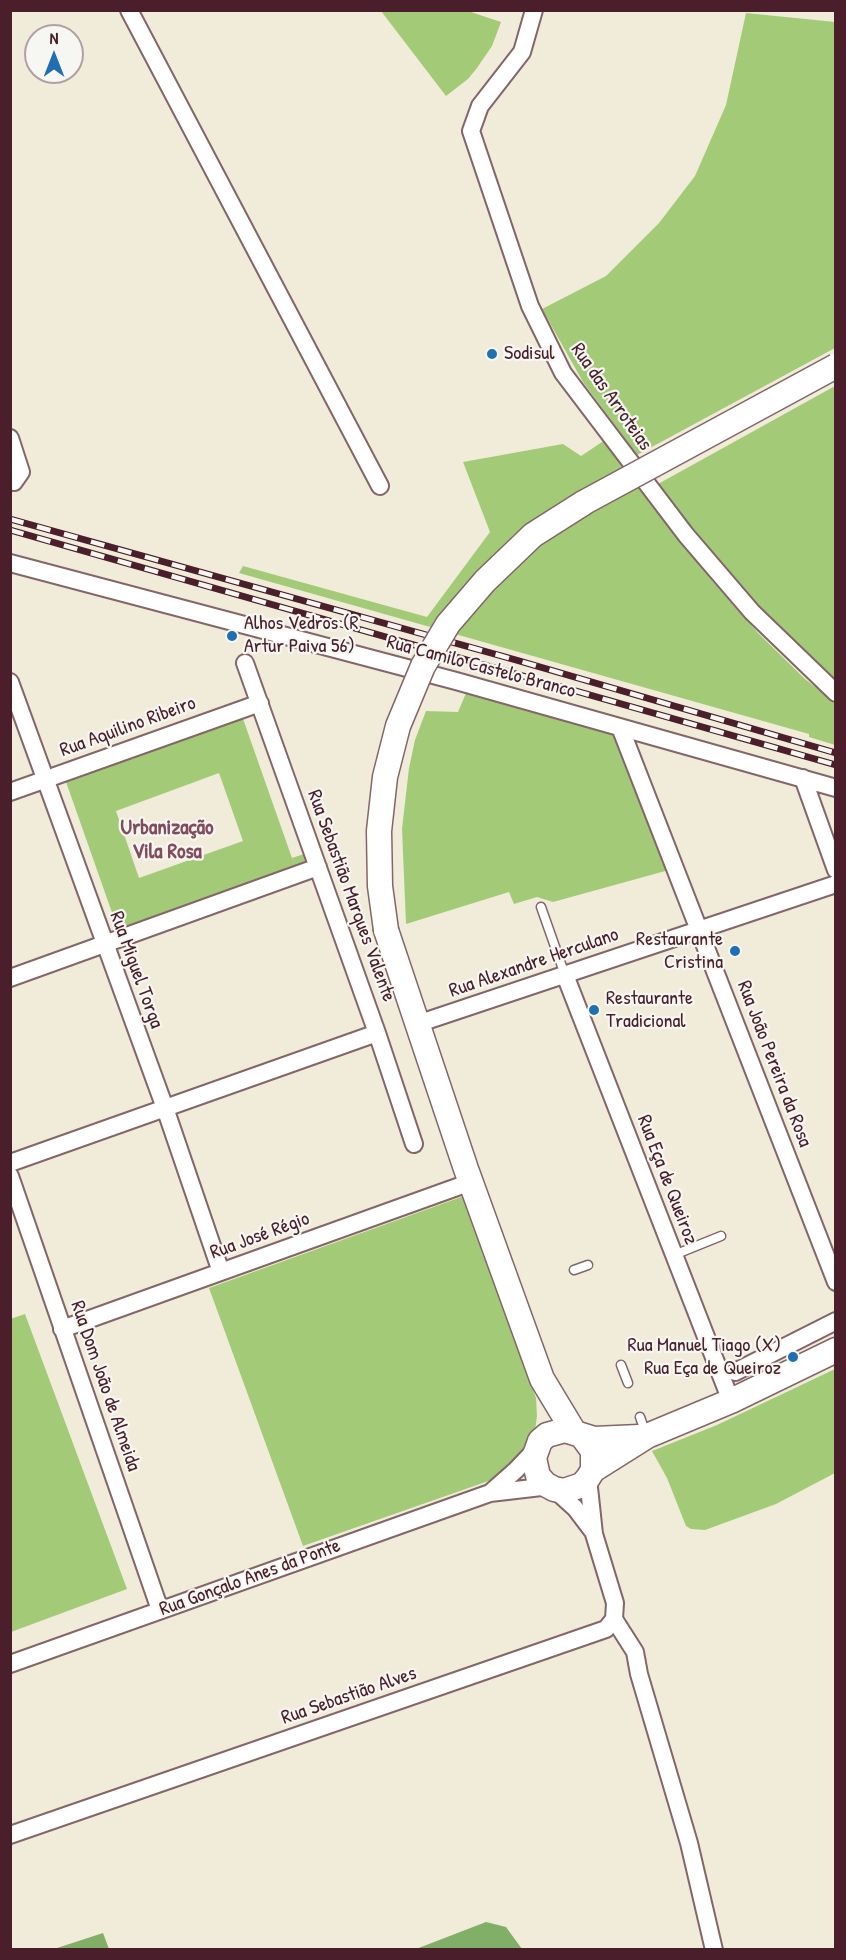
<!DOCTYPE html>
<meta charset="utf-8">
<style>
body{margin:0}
#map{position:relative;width:846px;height:1960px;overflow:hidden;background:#f1ebd9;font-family:"Patrick Hand",sans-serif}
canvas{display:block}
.frame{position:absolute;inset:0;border:12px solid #4a1f2b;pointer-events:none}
.north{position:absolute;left:24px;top:24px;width:60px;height:60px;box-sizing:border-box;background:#f6f6f2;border:2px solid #b1a0a2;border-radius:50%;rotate:0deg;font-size:16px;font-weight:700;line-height:24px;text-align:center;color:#4a1f2b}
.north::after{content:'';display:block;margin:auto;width:21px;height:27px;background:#1f6fb2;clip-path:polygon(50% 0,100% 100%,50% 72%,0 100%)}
</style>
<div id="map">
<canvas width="846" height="1960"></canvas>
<div class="frame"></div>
<div class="north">N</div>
</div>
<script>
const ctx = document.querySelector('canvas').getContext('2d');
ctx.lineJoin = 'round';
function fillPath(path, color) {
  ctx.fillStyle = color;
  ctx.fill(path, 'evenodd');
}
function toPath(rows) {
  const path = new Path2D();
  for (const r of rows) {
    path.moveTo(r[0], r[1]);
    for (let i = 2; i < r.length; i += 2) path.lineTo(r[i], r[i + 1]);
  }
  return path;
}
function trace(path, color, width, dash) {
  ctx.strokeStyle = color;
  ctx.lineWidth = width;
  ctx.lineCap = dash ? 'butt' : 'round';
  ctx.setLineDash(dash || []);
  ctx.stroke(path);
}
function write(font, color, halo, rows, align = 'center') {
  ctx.font = font + ' "Patrick Hand",sans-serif';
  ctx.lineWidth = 4.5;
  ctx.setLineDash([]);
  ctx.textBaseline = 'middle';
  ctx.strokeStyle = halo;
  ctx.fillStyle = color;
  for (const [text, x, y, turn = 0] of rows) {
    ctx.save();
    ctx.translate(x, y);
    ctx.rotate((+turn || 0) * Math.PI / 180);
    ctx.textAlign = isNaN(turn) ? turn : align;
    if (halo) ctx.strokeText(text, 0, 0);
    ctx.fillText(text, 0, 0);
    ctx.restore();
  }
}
const green = toPath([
 [381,11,468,11,501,22,492,46,477,68,468,79,446,96],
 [746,13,835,22,835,348,637,455,583,382,542,309,606,276,659,223,695,176,726,105],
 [835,386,835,680,771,621,721,566,658,484],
 [605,440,687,550,721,591,758,633,805,679,835,702,835,745,809,737,809,734,239,573,243,566,427,617,490,532,463,462,563,444,581,456],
 [466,693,618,735,669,870,553,902,537,897,514,904,509,892,406,924,402,829,409,768,415,740,426,711,458,712],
 [242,716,292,858,304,854,306,862,124,928,120,928,116,924,65,779],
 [219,773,243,841,139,878,116,811],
 [464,1196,536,1398,537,1416,535,1431,519,1459,497,1478,303,1546,209,1288],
 [25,1314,127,1589,11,1632,10,1319],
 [835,1369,835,1473,776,1504,705,1530,691,1529,686,1526,667,1478,652,1451,717,1425]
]);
const forest = toPath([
 [486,1922,506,1927,522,1949,416,1949],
 [103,1933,109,1949,54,1949]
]);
const lane = toPath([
 [541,907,565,975],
 [674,1255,721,1236],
 [574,1270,588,1265],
 [621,1365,628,1383],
 [640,1417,646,1434]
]);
const street = toPath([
 [129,10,380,486],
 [534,10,522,52,480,106,471,131,530,306,563,373,686,535,752,612,836,693],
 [10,438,21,472,14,482,10,481],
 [10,563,456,681,836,788],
 [245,663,377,1033,414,1144],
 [10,682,165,1108,221,1272],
 [620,727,836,1282],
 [803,778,836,870],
 [10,792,260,703],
 [565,975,731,1401],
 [10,978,318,867],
 [417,1024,836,884],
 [10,1163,377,1033],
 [10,1176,160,1610],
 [62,1329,471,1182],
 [735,1372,836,1321],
 [554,1489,575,1508,594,1533],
 [490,1493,516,1470,536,1449],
 [614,1619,635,1652,639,1674,689,1843,714,1950],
 [10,1664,490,1493,550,1486],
 [10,1835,606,1629,614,1619,615,1603,594,1534,588,1478]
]);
const secondary = toPath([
 [386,930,466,1169,542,1379,574,1432],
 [582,1436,593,1451,593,1470,588,1478,582,1485,564,1491,554,1489,545,1484,538,1476,534,1458,540,1441,547,1435,565,1430,594,1439,639,1437],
 [593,1470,647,1436,731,1401,836,1350]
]);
const rail = toPath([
 [10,519,516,660,836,753],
 [10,530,836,765]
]);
const secondaryBridge = toPath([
 [386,930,380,886,379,831,385,777,398,726,423,666,448,624,485,581,533,535,585,502,836,366]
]);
const markers = [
 [492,354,6,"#1f6fb2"],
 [232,636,6,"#1f6fb2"],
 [735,951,6,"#1f6fb2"],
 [594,1010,6,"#1f6fb2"],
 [793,1357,6,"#1f6fb2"]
];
const poiNames = [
 ["Sodisul",504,354],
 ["Alhos Vedros (R",244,624],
 ["Artur Paiva 56)",244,647],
 ["Restaurante",723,940,"right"],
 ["Cristina",723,963,"right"],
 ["Restaurante",606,999],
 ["Tradicional",606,1022],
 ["Rua Manuel Tiago (X)",781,1346,"right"],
 ["Rua Eça de Queiroz",781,1369,"right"]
];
const streetNames = [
 ["Rua das Arroteias",611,397,55],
 ["Rua Camilo Castelo Branco",481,667,15],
 ["Rua Aquilino Ribeiro",128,727,-20],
 ["Rua Sebastião Marques Valente",351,896,70],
 ["Rua Alexandre Herculano",534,963,-19],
 ["Rua Miguel Torga",136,970,70],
 ["Rua João Pereira da Rosa",774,1064,69],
 ["Rua Eça de Queiroz",667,1180,69],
 ["Rua José Régio",260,1236,-20],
 ["Rua Dom João de Almeida",105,1386,71],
 ["Rua Gonçalo Anes da Ponte",250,1578,-20],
 ["Rua Sebastião Alves",349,1696,-19]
];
const neighbourhoodNames = [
 ["Urbanização",167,828],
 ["Vila Rosa",167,852]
];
fillPath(green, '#a3cb77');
fillPath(forest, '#82af68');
trace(lane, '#846668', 11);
trace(street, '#846668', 20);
trace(secondary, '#846668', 27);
trace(lane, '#fff', 8);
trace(street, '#fff', 16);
trace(secondary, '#fff', 24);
trace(rail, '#4a1f2b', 7);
trace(rail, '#f6f6f2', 4.5, [14]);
trace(secondaryBridge, '#846668', 27, []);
trace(secondaryBridge, '#fff', 24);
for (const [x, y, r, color] of markers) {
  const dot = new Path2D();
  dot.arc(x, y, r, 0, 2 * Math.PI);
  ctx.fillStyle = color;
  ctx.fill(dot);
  trace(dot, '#f6f6f2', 2);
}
write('20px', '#4a1f2b', '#f6f6f2', poiNames, 'left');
write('20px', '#4a1f2b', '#f6f6f2', streetNames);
write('bold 21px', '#834c5c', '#f6f6f2', neighbourhoodNames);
</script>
